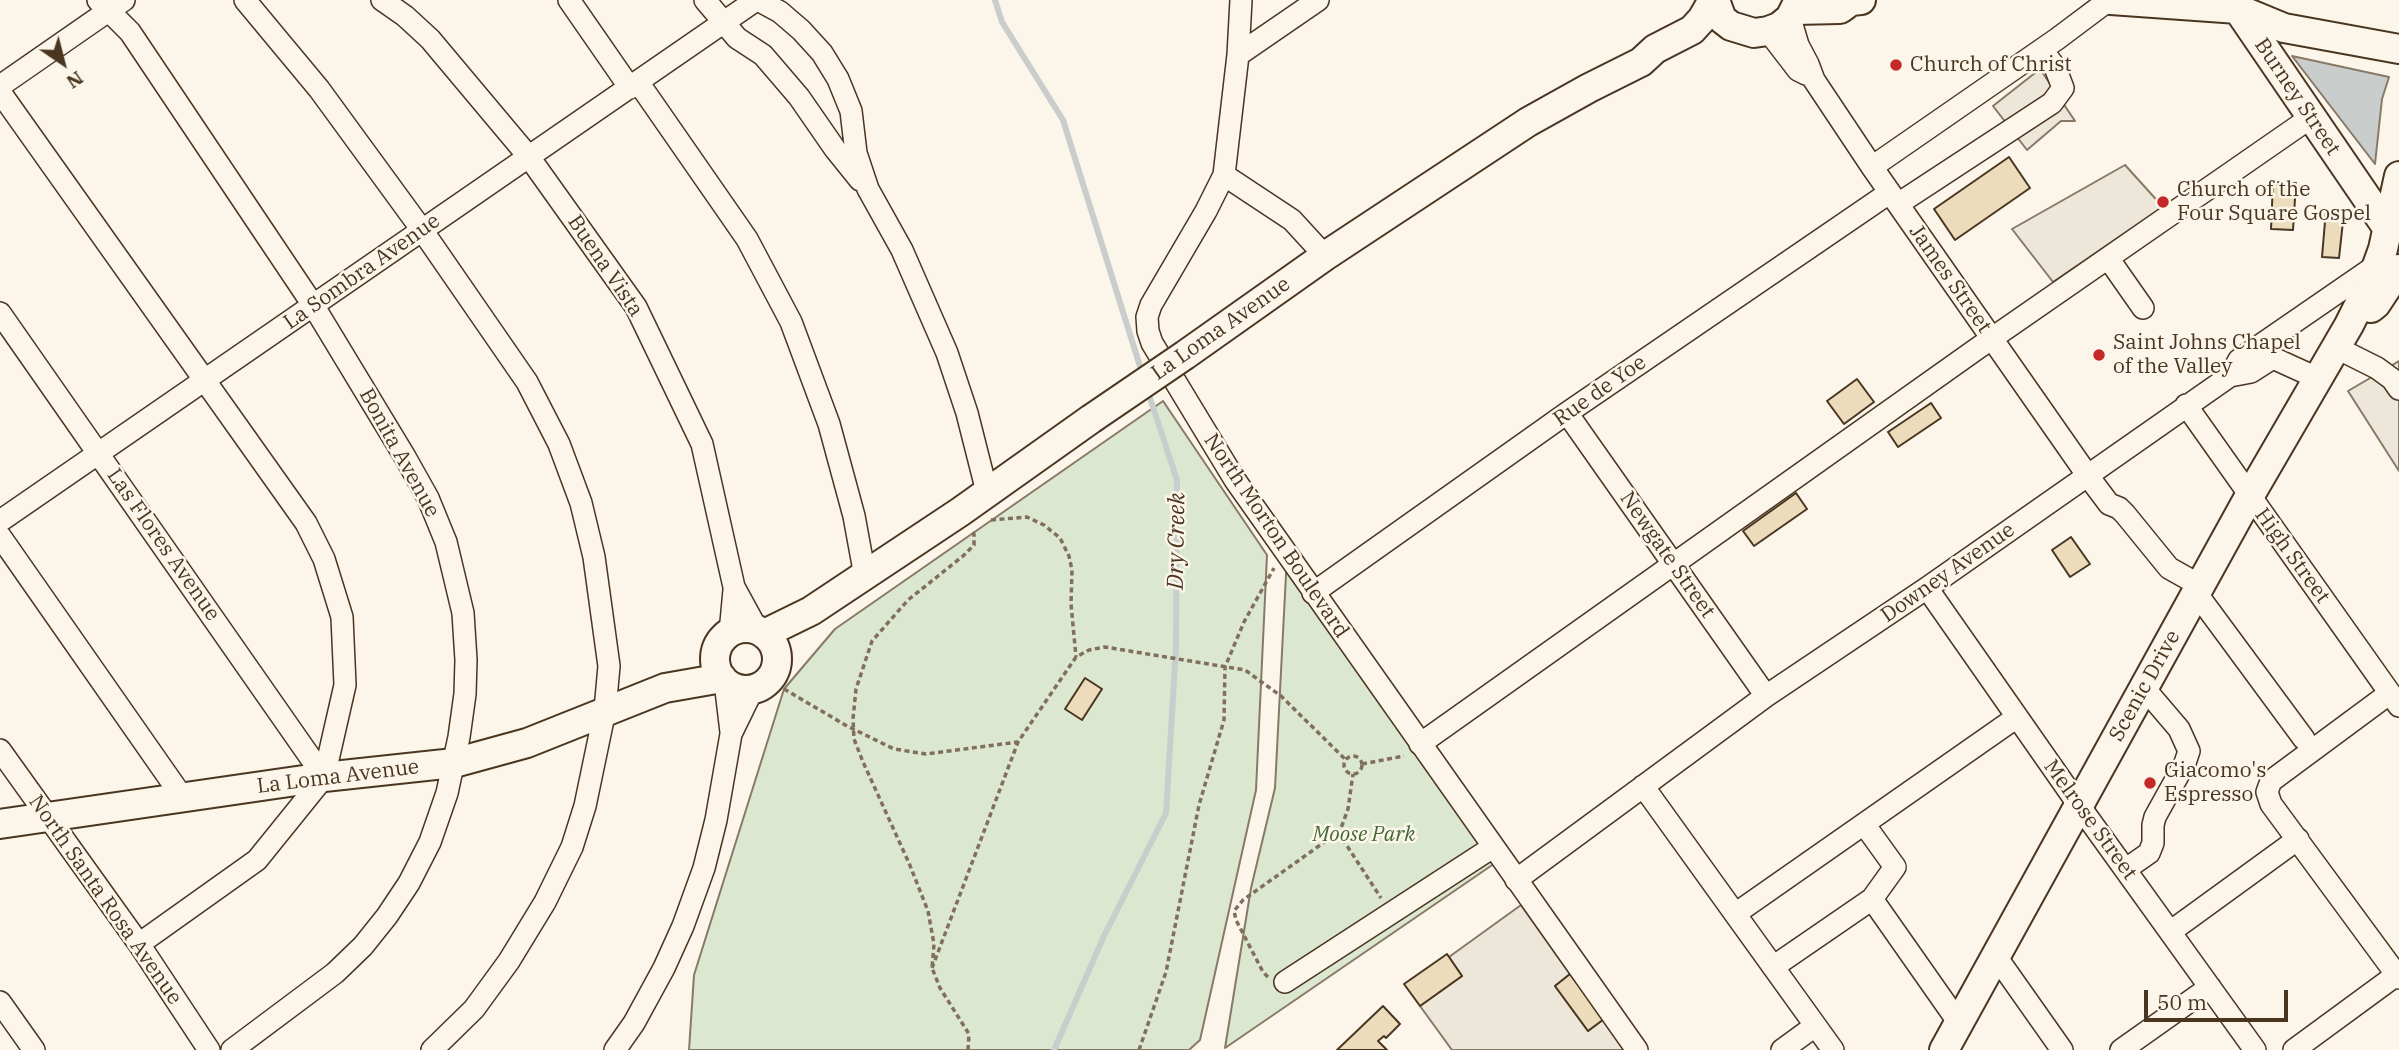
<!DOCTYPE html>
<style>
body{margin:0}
#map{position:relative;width:2399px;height:1050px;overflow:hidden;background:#fbf6e9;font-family:"IBM Plex Serif",serif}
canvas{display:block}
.north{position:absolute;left:28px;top:28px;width:70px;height:70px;-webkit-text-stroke:5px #fbf6e9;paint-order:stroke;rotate:145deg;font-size:19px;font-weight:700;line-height:28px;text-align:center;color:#4a3520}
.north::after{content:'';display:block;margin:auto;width:24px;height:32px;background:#4a3520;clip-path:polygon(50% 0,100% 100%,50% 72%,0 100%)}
.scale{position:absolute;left:2144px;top:990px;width:144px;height:32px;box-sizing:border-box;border:4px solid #4a3520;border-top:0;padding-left:9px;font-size:21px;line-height:24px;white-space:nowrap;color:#4a3520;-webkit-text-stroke:5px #fbf6e9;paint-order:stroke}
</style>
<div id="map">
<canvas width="2399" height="1050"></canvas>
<div class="north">N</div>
<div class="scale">50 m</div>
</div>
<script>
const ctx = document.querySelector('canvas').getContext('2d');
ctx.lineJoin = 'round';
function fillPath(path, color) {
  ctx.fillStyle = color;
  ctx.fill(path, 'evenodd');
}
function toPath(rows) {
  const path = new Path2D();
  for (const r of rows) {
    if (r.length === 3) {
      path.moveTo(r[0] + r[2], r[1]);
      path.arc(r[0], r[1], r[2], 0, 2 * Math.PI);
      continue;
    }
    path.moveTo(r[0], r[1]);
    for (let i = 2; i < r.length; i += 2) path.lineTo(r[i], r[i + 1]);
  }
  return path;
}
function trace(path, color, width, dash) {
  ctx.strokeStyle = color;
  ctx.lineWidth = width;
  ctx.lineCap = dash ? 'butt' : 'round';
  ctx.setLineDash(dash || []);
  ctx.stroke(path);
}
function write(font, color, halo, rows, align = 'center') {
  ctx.font = font + ' "IBM Plex Serif",serif';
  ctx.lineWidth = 5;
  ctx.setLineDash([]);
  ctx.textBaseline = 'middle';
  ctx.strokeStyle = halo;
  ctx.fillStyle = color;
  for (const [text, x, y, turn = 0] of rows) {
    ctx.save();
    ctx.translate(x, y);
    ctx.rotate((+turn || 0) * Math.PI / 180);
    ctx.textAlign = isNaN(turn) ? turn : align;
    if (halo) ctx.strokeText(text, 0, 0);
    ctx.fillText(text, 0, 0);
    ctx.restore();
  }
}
const green = toPath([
 [1163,401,1267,555,1256,790,1200,1040,1189,1050,689,1050,694,975,784,689,835,629,1163,401],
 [1287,555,1501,859,1225,1048,1251,888,1275,788,1287,555]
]);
const parking = toPath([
 [2040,69,2075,121,2061,121,2027,150,1993,106,2040,69],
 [2125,165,2163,207,2053,282,2012,229,2125,165],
 [2399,361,2399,471,2348,391,2399,361],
 [1521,905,1570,974,1555,986,1588,1031,1604,1019,1626,1050,1452,1050,1420,1006,1462,976,1449,957,1521,905]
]);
const water = toPath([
 [2292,56,2389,77,2382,99,2375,164,2292,56]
]);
const stream = toPath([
 [995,0,1002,22,1063,120,1143,376],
 [1054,1050,1104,936,1166,813,1176,648,1177,480,1147,389]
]);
const building = toPath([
 [2009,157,2030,188,1955,240,1934,209,2009,157],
 [2273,182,2296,183,2293,230,2271,229,2273,182],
 [2326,210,2344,212,2339,258,2322,257,2326,210],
 [1857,379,1874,402,1844,424,1827,401,1857,379],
 [1931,403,1941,418,1898,447,1888,432,1931,403],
 [1796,493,1807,509,1754,546,1743,531,1796,493],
 [2071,537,2090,564,2070,577,2052,550,2071,537],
 [1085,678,1102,689,1082,720,1065,709,1085,678],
 [1447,954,1462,976,1420,1006,1404,984,1447,954],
 [1570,974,1604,1019,1588,1031,1555,986,1570,974],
 [1383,1006,1400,1024,1386,1038,1384,1036,1378,1041,1387,1050,1337,1050,1383,1006]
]);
const path = toPath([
 [991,520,1027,517,1044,525,1060,538,1069,556,1072,570,1071,604,1076,657],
 [784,689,847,726,894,749,926,754,1018,742],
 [1353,765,9],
 [1362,764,1404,756],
 [1338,832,1381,898],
 [932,968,1018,742,1076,657,1089,650,1105,647,1245,670,1281,696,1346,760],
 [1268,977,1263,972,1236,920,1234,911,1243,900,1340,831,1348,809,1353,774],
 [968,1050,969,1034,940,988,932,968,934,944,928,911,909,863,863,762,854,739,853,719,856,689,872,641,908,600,963,556,974,545,974,534,971,531],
 [1139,1050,1166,972,1199,805,1224,720,1225,667,1244,622,1274,568]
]);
const minor = toPath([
 [98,0,130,32,313,305,405,457,428,498,446,542,463,613,466,660,465,694,459,737,447,793,430,842,409,883,387,916,363,946,335,973,232,1050],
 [245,0,319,89,422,230,527,382,559,444,581,503,594,557,609,666,605,710,585,806,572,847,545,902,509,961,474,1009,432,1050],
 [382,0,405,16,430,39,529,157,636,307,702,444,734,587,758,631],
 [569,0,630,88],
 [705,0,737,38,763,55,799,97,835,149,860,180],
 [758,0,780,12,801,30,822,53,838,79,851,111,856,153,868,189,902,250,947,353,967,413,987,492],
 [1241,0,1238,55,1224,175,1206,211,1151,305,1147,317,1148,331,1152,343,1235,480,1637,1050],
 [1790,18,1798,45,1808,64,1814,80,1872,167,2088,476,2109,504,2119,508,2125,514,2169,568,2201,586],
 [1768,31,1798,70,1806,74],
 [1238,55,1318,0],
 [638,82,747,239,791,322,829,424,854,516,865,576],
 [0,86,124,0],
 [0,92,306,523,324,559,342,617,345,685,324,777,257,860,139,944],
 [1872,167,2057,39,2109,0],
 [1224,175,1292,220,1325,256],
 [1898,204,2052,103,2063,88,2055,67,2042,50],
 [2108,258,2143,308],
 [0,313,324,777],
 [2335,347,2377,368,2392,379,2399,389],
 [2230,376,2251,372,2273,358,2317,378],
 [2186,405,2399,706],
 [1567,413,1766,696],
 [0,521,756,0],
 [0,536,183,798],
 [1927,588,2078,804,2255,1050],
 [1313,593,1567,413,1889,193],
 [2197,594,2304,739],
 [730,633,734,590],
 [725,682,731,732],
 [2390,693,2271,781,2267,792,2271,804,2399,978],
 [1420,744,1978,348,2310,118],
 [0,750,139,944,209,1050],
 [1643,786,1833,1050],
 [1864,824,1895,867,1872,899],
 [2126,869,2149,853,2153,843,2153,825,2155,817,2185,763,2189,751,2179,729,2144,688],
 [1516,880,1766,696,1927,588,2230,376,2239,360,2377,265],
 [1735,914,2017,717],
 [2170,932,2298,839],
 [1995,955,2062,1050],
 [1773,967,1872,899,1959,1023],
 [1285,982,1493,847],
 [0,1002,34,1050],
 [615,1050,634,1023,664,968,683,926,704,868,716,820,731,734,753,689],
 [1782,1050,1815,1026],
 [2121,1050,2210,987],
 [2294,1050,2399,973]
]);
const major = toPath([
 [1715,0,1722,19,1731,26,1754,33,1768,31,1779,27,1790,18,1799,0],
 [2111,0,2238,9,2284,28,2399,49],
 [2237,8,2388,229],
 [1795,10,1840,9,1851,1,1861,0],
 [2371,308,2376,304,2399,269],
 [1185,355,1325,256,1528,122,1589,88,1641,62,1655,49,1692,30,1702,19,1713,0],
 [746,659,31],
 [764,634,811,611,960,512,1091,419],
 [0,824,324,777,454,763,527,743,665,688,722,678],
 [1944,1050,2249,497,2349,325,2373,277,2383,249,2399,176]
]);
const majorBridge = toPath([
 [1091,419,1185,355]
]);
const markers = [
 [1896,65,7,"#c62828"],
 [2163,202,7,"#c62828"],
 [2099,355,7,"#c62828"],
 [2150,783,7,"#c62828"]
];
const poiNames = [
 ["Church of Christ",1910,65],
 ["Church of the",2177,190],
 ["Four Square Gospel",2177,214],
 ["Saint Johns Chapel",2113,343],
 ["of the Valley",2113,367],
 ["Giacomo's",2164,771],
 ["Espresso",2164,795]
];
const streetNames = [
 ["Burney Street",2297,97,56],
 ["Buena Vista",605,266,56],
 ["La Sombra Avenue",362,272,-35],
 ["James Street",1950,279,55],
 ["La Loma Avenue",1221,329,-35],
 ["Rue de Yoe",1600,391,-35],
 ["Bonita Avenue",399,453,61],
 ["North Morton Boulevard",1276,536,56],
 ["Las Flores Avenue",163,545,55],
 ["Newgate Street",1667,555,55],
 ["High Street",2292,556,54],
 ["Downey Avenue",1948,573,-35],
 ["Scenic Drive",2145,686,-61],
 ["La Loma Avenue",338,777,-7],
 ["Melrose Street",2090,820,54],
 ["North Santa Rosa Avenue",105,900,55]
];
const parkNames = [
 ["Moose Park",1364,835]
];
const waterNames = [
 ["Dry Creek",1177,541,-89]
];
fillPath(green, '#dce7d0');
trace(green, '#887966', 2);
fillPath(parking, '#ede7d9');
trace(parking, '#887966', 2);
fillPath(water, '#c9cecd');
trace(water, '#887966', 2);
trace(stream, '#c9cecd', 6);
fillPath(building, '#ecdcbc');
trace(building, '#4a3520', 2);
trace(minor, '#4a3520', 24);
trace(major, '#4a3520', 32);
trace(path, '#7f6f5c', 3.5, [5, 3.5]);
trace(minor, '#fbf6e9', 21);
trace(major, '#fbf6e9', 28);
trace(majorBridge, '#4a3520', 32, []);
trace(majorBridge, '#fbf6e9', 28);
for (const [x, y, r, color] of markers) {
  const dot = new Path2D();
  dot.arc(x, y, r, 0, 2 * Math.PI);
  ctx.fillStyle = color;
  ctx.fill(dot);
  trace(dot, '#fbf6e9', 2.5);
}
write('21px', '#4a3520', '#fbf6e9', poiNames, 'left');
write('21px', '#4a3520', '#fbf6e9', streetNames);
write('italic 21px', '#436837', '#fbf6e9', parkNames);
write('italic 23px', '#4a3520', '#fbf6e9', waterNames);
</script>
